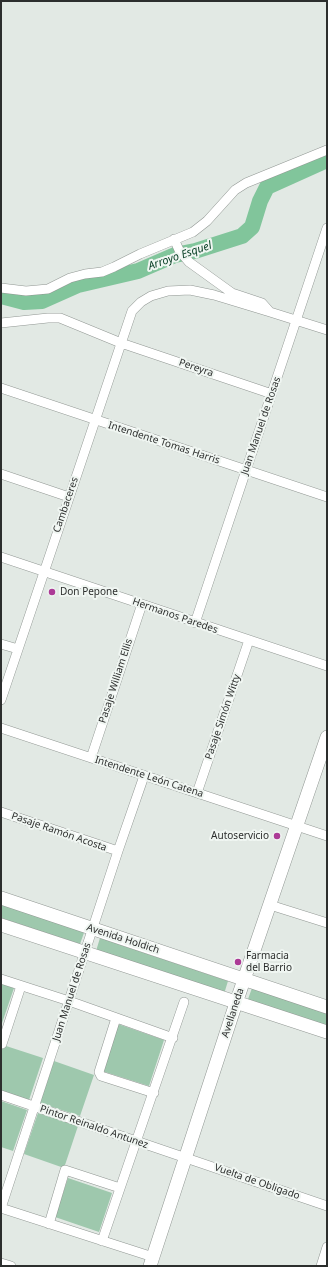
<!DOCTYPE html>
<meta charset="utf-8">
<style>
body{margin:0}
#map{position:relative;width:328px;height:1267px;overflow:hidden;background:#e2e9e4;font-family:"Noto Sans",sans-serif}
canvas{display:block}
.frame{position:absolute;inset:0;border:2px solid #2c2e2d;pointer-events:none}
</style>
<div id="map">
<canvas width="328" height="1267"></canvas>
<div class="frame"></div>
</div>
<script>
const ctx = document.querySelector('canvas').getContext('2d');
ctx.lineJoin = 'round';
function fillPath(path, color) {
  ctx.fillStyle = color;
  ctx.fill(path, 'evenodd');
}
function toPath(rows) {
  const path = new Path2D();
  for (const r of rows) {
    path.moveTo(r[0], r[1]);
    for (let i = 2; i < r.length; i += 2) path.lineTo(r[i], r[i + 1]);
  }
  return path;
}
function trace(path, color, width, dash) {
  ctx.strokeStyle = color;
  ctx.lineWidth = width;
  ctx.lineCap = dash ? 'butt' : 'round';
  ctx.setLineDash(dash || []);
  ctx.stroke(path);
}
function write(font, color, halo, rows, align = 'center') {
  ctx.font = font + ' "Noto Sans",sans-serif';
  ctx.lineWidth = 4;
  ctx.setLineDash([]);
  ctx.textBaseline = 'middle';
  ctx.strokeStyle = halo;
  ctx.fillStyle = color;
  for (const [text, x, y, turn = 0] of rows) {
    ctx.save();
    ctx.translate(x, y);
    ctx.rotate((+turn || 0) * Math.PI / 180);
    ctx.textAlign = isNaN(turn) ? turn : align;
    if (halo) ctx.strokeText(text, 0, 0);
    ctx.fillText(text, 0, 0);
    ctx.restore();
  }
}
const green = toPath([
 [1,902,85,930,80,944,1,918],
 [100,938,228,981,224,994,96,951],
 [1,983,14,988,1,1026],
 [252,988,327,1013,327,1029,247,1002],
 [118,1024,164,1040,149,1086,102,1071],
 [3,1045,43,1058,29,1100,1,1091,1,1051],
 [54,1061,94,1075,80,1116,40,1103],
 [1,1101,27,1110,13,1151,1,1147],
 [38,1113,78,1126,64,1168,24,1154],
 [68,1178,112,1193,99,1232,55,1217]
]);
const river = toPath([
 [1,296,24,302,42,301,78,285,138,271,175,255,195,251,242,236,252,227,260,201,267,187,327,160]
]);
const street = toPath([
 [174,239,179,250,189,262,232,293,262,303,270,312,327,330],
 [1,288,26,291,48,289,70,278,85,274,102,272,114,267,140,254,193,232,207,221,235,190,246,183,327,150],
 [1,323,48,318,60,318,121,343,272,394],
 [1,388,327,497],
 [1,474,69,497],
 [1,557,327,666],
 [195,623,327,228],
 [1,644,18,649],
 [1,700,132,311,141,302,151,296,168,291,190,290,214,295,270,312],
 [1,728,327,836],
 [91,758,142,604],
 [197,793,249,640],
 [1,812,118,851],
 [270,905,327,923],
 [1,979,69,1001,173,1038],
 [116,1018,99,1072,101,1076,154,1093],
 [1,1043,2,1044,21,986],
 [1,1095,327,1206],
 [1,1208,118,851,144,776],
 [1,1208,153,1257],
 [49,1224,65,1170,120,1188],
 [102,1241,184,1002],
 [1,1263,11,1266],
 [321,1266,327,1247]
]);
const secondary = toPath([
 [1,898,327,1007],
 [1,925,327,1032],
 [150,1266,236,1003,327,737]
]);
const markers = [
 [52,592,4,"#ac3a96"],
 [277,836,4,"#ac3a96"],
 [238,962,4,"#ac3a96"]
];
const streetNames = [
 ["Pereyra",196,368,19],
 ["Juan Manuel de Rosas",261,426,-71],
 ["Intendente Tomas Harris",164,443,18],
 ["Cambaceres",66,505,-71],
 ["Hermanos Paredes",175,616,19],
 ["Pasaje William Ellis",116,681,-72],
 ["Pasaje Simón Witty",223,717,-71],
 ["Intendente León Catena",149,777,18],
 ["Pasaje Ramón Acosta",59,832,19],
 ["Avenida Holdich",123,939,18],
 ["Juan Manuel de Rosas",72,992,-72],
 ["Avellaneda",233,1013,-72],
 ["Pintor Reinaldo Antunez",94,1127,19],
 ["Vuelta de Obligado",257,1182,19]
];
const poiNames = [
 ["Don Pepone",60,592],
 ["Autoservicio",269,836,"right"],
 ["Farmacia",246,956],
 ["del Barrio",246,968]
];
const waterNames = [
 ["Arroyo Esquel",180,256,-19]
];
fillPath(green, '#9ec8ad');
trace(river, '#81c59b', 16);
trace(street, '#919793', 10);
trace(secondary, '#919793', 14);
trace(street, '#fff', 9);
trace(secondary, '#fff', 13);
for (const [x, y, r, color] of markers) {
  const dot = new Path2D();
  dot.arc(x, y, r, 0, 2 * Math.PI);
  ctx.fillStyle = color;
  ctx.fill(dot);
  trace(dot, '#f0f6f2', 1.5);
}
write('10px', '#2c2e2d', '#f0f6f2', streetNames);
write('10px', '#2c2e2d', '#f0f6f2', poiNames, 'left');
write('italic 11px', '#043c22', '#f0f6f2', waterNames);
</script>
